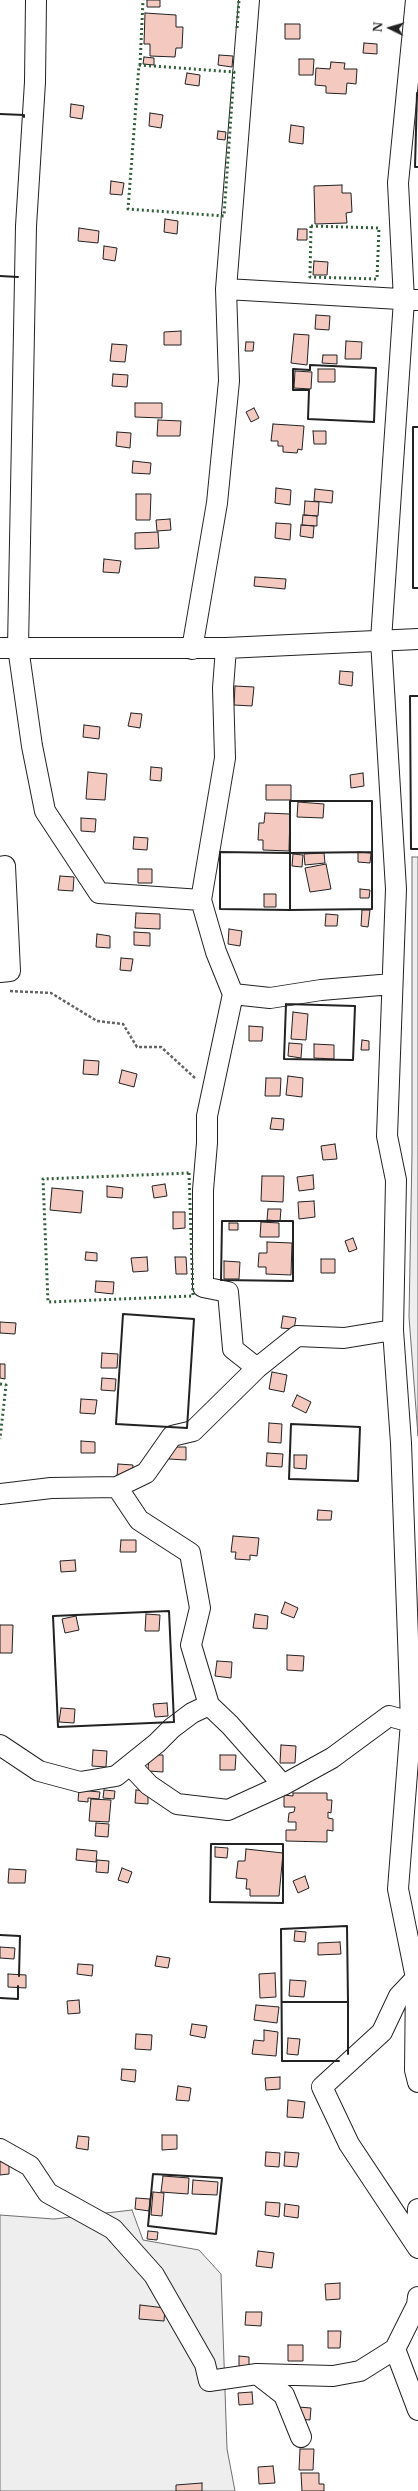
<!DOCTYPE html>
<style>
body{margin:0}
#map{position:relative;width:418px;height:2491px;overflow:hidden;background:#fff;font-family:"Libre Baskerville",serif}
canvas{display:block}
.north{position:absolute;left:370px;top:8px;width:40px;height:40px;-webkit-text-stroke:3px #fff;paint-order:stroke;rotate:275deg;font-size:11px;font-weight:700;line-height:16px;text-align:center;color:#222}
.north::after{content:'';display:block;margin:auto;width:14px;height:18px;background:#222;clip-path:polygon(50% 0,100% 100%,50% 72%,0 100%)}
</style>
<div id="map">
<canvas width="418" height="2491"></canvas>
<div class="north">N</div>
</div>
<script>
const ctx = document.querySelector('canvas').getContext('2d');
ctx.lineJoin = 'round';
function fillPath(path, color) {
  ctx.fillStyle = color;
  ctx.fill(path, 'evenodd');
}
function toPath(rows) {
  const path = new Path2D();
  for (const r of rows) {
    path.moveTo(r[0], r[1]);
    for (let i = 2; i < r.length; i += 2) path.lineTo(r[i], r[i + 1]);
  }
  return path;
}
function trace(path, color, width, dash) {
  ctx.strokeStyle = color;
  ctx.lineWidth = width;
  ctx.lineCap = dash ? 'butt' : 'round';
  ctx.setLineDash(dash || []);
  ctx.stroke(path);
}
const green = toPath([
 [412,857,418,857,418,1436,409,1317,412,1153,412,857],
 [132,2210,143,2240,199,2250,221,2274,227,2449,235,2491,0,2491,0,2215,54,2219,132,2210]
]);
const building = toPath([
 [147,0,160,0,160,7,147,7,147,0],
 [145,13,176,15,176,27,183,27,182,48,176,48,175,57,150,56,150,44,144,44,145,13],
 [285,24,300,24,300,39,285,39,285,24],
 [364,43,377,44,377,54,363,53,364,43],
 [219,55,233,56,232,67,218,65,219,55],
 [144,57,154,58,154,65,143,64,144,57],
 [299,59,314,59,313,75,299,75,299,59],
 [331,62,345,63,344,69,357,69,356,84,347,83,346,94,326,93,326,86,315,85,316,68,330,69,331,62],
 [187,73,200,75,199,86,185,84,187,73],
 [71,104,84,106,82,119,70,117,71,104],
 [150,113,163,115,161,128,149,126,150,113],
 [291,125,304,127,303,144,289,142,291,125],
 [218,131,226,132,225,140,217,139,218,131],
 [111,181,124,183,122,195,110,194,111,181],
 [342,185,342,193,351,193,352,212,346,213,347,223,315,224,314,186,342,185],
 [165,219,178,221,177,234,164,232,165,219],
 [79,228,99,231,98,243,78,241,79,228],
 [298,229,307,229,307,240,297,240,298,229],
 [104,246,117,248,115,261,103,259,104,246],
 [314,261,328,262,327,275,313,275,314,261],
 [316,315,330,316,329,330,315,329,316,315],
 [181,331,181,345,164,345,164,332,181,331],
 [294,334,309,335,307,365,291,363,294,334],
 [346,341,362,342,361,359,345,359,346,341],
 [246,342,254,342,253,351,245,351,246,342],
 [112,344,127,345,125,362,110,361,112,344],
 [323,355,337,355,337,364,322,363,323,355],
 [318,369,335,369,335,382,318,382,318,369],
 [295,371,312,372,311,389,294,388,295,371],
 [113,374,128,375,127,387,112,386,113,374],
 [135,403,162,403,162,418,135,417,135,403],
 [254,408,259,418,251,422,246,412,254,408],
 [158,420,181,421,180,436,157,436,158,420],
 [273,424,304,426,302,450,298,449,297,453,283,452,283,446,278,446,278,441,271,441,273,424],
 [313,431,326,431,326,444,314,444,313,431],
 [117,432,131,433,130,448,116,446,117,432],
 [133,461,151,463,150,474,132,473,133,461],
 [276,488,291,490,290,505,275,503,276,488],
 [315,489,333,491,332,503,314,501,315,489],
 [136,494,151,494,150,520,136,520,136,494],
 [305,501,319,502,318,516,304,515,305,501],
 [303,515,317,516,317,526,302,525,303,515],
 [170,519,171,530,157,531,156,520,170,519],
 [276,523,291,524,290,540,275,538,276,523],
 [301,525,314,526,313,538,300,536,301,525],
 [158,532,159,548,135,549,135,533,158,532],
 [104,559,121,561,119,573,103,572,104,559],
 [255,577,286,579,285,589,254,586,255,577],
 [340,671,353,672,352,686,339,684,340,671],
 [235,686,254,687,252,706,234,705,235,686],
 [131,713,142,714,140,728,128,726,131,713],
 [84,725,100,727,99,739,83,737,84,725],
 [151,767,162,768,161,781,150,780,151,767],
 [88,772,107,774,105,800,86,799,88,772],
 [363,773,364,786,351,788,350,775,363,773],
 [266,785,291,785,291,800,266,800,266,785],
 [298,802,324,804,323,818,297,817,298,802],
 [265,813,290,814,289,851,263,850,263,840,258,840,259,823,264,823,265,813],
 [81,818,96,819,95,832,81,831,81,818],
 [134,837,148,838,147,850,133,849,134,837],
 [358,852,371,853,370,863,358,862,358,852],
 [324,853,325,863,305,865,304,854,324,853],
 [293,854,303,855,302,867,292,866,293,854],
 [326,864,331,889,310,892,305,868,326,864],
 [138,869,152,869,152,883,138,883,138,869],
 [60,876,74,877,73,891,58,890,60,876],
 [360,889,370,890,369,898,360,898,360,889],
 [264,894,276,894,276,907,264,907,264,894],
 [362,910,370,910,368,927,361,926,362,910],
 [136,913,160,914,160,929,135,928,136,913],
 [326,914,338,915,337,926,325,926,326,914],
 [229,929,242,931,240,946,228,944,229,929],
 [134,932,150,933,150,946,134,945,134,932],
 [97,934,110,936,110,948,96,947,97,934],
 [121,958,133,959,131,971,120,970,121,958],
 [293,1012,308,1014,306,1040,291,1039,293,1012],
 [249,1026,263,1027,262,1041,249,1041,249,1026],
 [362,1040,369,1041,369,1050,361,1050,362,1040],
 [289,1043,302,1044,301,1058,288,1056,289,1043],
 [314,1044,334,1045,334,1059,314,1058,314,1044],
 [84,1060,99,1061,98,1075,83,1074,84,1060],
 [122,1070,137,1074,134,1087,119,1083,122,1070],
 [288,1076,303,1078,302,1097,286,1095,288,1076],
 [266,1078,281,1078,280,1096,265,1096,266,1078],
 [272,1118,284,1119,283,1130,270,1129,272,1118],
 [335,1144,337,1159,323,1160,321,1146,335,1144],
 [313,1175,314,1189,299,1191,297,1177,313,1175],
 [262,1176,284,1176,283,1202,261,1201,262,1176],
 [165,1184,167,1196,154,1198,152,1186,165,1184],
 [107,1186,123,1188,122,1198,107,1197,107,1186],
 [52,1188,83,1191,81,1213,50,1210,52,1188],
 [314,1201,315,1217,299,1219,298,1202,314,1201],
 [268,1209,281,1209,280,1221,267,1220,268,1209],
 [173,1212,185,1212,185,1228,173,1229,173,1212],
 [261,1222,279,1223,279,1237,260,1237,261,1222],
 [229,1223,238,1223,238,1230,229,1230,229,1223],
 [353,1238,357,1249,349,1252,345,1241,353,1238],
 [267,1242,292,1243,291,1275,266,1274,266,1267,258,1267,259,1253,267,1253,267,1242],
 [86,1252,97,1253,97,1261,85,1260,86,1252],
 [147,1257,148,1271,133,1272,131,1258,147,1257],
 [175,1257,186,1257,187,1274,176,1274,175,1257],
 [321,1259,335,1259,335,1273,321,1273,321,1259],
 [224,1261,240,1262,239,1279,224,1279,224,1261],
 [96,1281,114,1282,113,1294,95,1292,96,1281],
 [283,1316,296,1318,294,1329,281,1328,283,1316],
 [0,1322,16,1323,15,1334,0,1333,0,1322],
 [102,1353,118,1354,117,1368,101,1368,102,1353],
 [0,1364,5,1364,5,1379,0,1378,0,1364],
 [272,1372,287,1375,284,1392,269,1389,272,1372],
 [102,1378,116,1379,115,1391,101,1390,102,1378],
 [297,1395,311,1402,306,1413,292,1406,297,1395],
 [81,1399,97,1400,95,1414,80,1413,81,1399],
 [269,1423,282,1424,281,1443,268,1442,269,1423],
 [81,1441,95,1442,95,1453,81,1453,81,1441],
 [170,1447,186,1447,186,1460,169,1459,170,1447],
 [267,1453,283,1454,282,1467,266,1466,267,1453],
 [294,1455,307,1455,306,1469,294,1468,294,1455],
 [118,1464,133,1465,132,1477,117,1476,118,1464],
 [318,1510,332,1511,331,1520,317,1520,318,1510],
 [233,1536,259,1538,257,1556,250,1555,250,1560,235,1559,236,1552,231,1552,233,1536],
 [121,1540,136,1540,136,1552,120,1552,121,1540],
 [75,1560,76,1571,61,1572,60,1561,75,1560],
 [285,1602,298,1608,294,1618,281,1613,285,1602],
 [146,1614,160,1615,159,1631,145,1631,146,1614],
 [255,1614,268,1616,267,1629,253,1628,255,1614],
 [76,1616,79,1630,65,1633,62,1619,76,1616],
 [0,1625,13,1625,12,1653,0,1653,0,1625],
 [287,1655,304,1656,303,1671,287,1670,287,1655],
 [217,1661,232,1662,231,1678,215,1676,217,1661],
 [167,1703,168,1716,155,1717,153,1704,167,1703],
 [61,1708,75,1709,74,1723,59,1722,61,1708],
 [281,1745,296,1746,295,1763,280,1763,281,1745],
 [93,1750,107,1751,106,1767,92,1766,93,1750],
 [149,1755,163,1755,163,1772,148,1771,149,1755],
 [220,1755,236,1755,235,1770,220,1770,220,1755],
 [79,1790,100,1792,99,1799,88,1798,88,1802,78,1801,79,1790],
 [104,1790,115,1791,114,1799,103,1798,104,1790],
 [136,1790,148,1791,148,1804,135,1803,136,1790],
 [293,1793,327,1793,327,1800,332,1800,331,1813,328,1812,328,1818,333,1819,333,1831,327,1830,327,1842,286,1841,286,1830,296,1830,296,1822,288,1822,289,1813,294,1812,295,1807,284,1807,284,1795,293,1796,293,1793],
 [91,1799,111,1800,109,1822,89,1821,91,1799],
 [96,1823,109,1824,108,1837,95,1836,96,1823],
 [215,1847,228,1848,227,1858,215,1857,215,1847],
 [77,1849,97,1851,96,1862,76,1860,77,1849],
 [246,1849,283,1853,279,1896,250,1896,250,1889,246,1889,247,1879,236,1878,238,1861,245,1861,246,1849],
 [97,1860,109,1861,108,1873,96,1872,97,1860],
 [122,1868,132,1872,128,1883,118,1880,122,1868],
 [9,1869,26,1870,25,1883,8,1883,9,1869],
 [305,1876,309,1888,298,1893,293,1881,305,1876],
 [295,1931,306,1932,305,1942,294,1941,295,1931],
 [340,1942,341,1954,318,1955,318,1943,340,1942],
 [0,1947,15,1948,14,1959,0,1958,0,1947],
 [157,1956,170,1958,168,1968,155,1966,157,1956],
 [78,1964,93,1965,92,1976,77,1974,78,1964],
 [275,1973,276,1997,260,1998,259,1974,275,1973],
 [8,1974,26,1975,26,1988,8,1987,8,1974],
 [290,1980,306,1981,304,1997,289,1996,290,1980],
 [79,2000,80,2013,68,2014,67,2001,79,2000],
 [256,2005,279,2007,277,2023,254,2020,256,2005],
 [192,2024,207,2026,205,2038,190,2035,192,2024],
 [264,2030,278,2032,276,2056,252,2054,254,2040,264,2041,264,2030],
 [136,2034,152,2035,151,2050,135,2049,136,2034],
 [288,2038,300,2039,298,2055,287,2054,288,2038],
 [122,2069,136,2070,135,2082,121,2080,122,2069],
 [280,2077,280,2089,266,2090,265,2078,280,2077],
 [178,2086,191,2088,189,2101,176,2100,178,2086],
 [288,2100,305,2102,303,2118,287,2117,288,2100],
 [162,2135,177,2135,177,2149,162,2150,162,2135],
 [78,2136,89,2137,88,2150,76,2148,78,2136],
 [266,2152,280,2153,279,2167,265,2166,266,2152],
 [285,2152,299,2153,297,2167,284,2166,285,2152],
 [0,2161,9,2161,9,2174,0,2175,0,2161],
 [163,2176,189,2178,188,2194,161,2192,163,2176],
 [193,2180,218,2182,217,2195,192,2194,193,2180],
 [153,2192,164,2193,162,2216,151,2215,153,2192],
 [136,2198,150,2199,149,2211,135,2209,136,2198],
 [266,2202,280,2203,279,2217,265,2215,266,2202],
 [285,2204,299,2206,298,2218,284,2216,285,2204],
 [148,2231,158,2232,157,2240,147,2239,148,2231],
 [258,2251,274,2253,272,2268,256,2266,258,2251],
 [340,2283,340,2299,326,2300,325,2284,340,2283],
 [140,2305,165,2308,164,2321,139,2319,140,2305],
 [246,2312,262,2312,261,2326,245,2325,246,2312],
 [328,2331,341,2331,340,2348,328,2348,328,2331],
 [288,2345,303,2345,303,2361,288,2361,288,2345],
 [239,2356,249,2357,249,2371,239,2370,239,2356],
 [252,2392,253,2404,239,2405,238,2393,252,2392],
 [298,2407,311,2408,310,2420,297,2419,298,2407],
 [300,2449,314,2449,313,2470,299,2470,300,2449],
 [273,2466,275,2483,259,2484,258,2467,273,2466],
 [301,2473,319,2473,319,2484,324,2484,324,2491,302,2491,301,2473],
 [202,2483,202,2491,176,2491,176,2485,202,2483]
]);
const path = toPath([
 [10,991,51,993,97,1021,123,1024,137,1047,161,1047,195,1078]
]);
const minor = toPath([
 [36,0,35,82,26,226,18,647,32,746,45,811,99,893,201,900],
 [416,0,398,183,404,300,381,640,396,889,387,1136,396,1180,393,1330,401,1443,411,1722,398,1889,416,1978,415,2070,418,2082],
 [226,289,417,300],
 [0,648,226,648,418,639],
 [226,648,223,688,225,758,201,900,216,952,233,994,207,1116,207,1143,203,1190,203,1287,228,1292,233,1349,257,1368],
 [192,649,217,503,229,381,226,289,249,0],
 [0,867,5,866,10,971,0,972],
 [233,994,270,998,321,990,392,984],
 [117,1487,146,1473,172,1436,193,1431,257,1368,297,1336,344,1338,393,1330],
 [0,1494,51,1488,117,1487,139,1520,190,1553,200,1608,191,1645,209,1705,230,1725,283,1785,332,1758,389,1716,411,1722],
 [0,1745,39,1771,80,1782,116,1776,157,1743,172,1728,192,1713,209,1705],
 [130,1765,149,1785,177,1804,228,1810,283,1785],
 [416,1978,399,1996,382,2032,322,2087,349,2144,416,2245],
 [0,2149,30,2166,48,2193,113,2229,154,2275,205,2364,209,2381,257,2374,284,2395,301,2437],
 [418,2209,416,2245,418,2248],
 [418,2297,417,2305,395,2349,418,2410],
 [257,2374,333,2376,360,2371,395,2349]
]);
const hedge = toPath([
 [237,28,239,0],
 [139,65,234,72,224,216,128,209,139,65],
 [140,65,143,0],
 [311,226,379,228,377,279,310,277,311,226],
 [189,1173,193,1296,48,1302,43,1179,189,1173],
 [0,1384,6,1385,0,1439]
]);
const wall = toPath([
 [417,93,415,167,418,167],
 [0,114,24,115,24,117],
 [0,276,18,277],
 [310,365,376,368,374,422,308,419,309,390,293,390,293,369,310,370,310,365],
 [418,427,413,427,413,588,418,588],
 [418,696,410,696,411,849,418,849],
 [290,801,372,801,372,852,290,853,290,801],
 [220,852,290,853,290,910,220,909,220,852],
 [372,852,372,909,290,910,290,853,372,852],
 [286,1004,355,1006,353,1060,284,1059,286,1004],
 [222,1221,293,1221,293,1281,221,1280,222,1221],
 [123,1314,194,1319,187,1428,116,1424,123,1314],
 [291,1424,360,1427,358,1481,289,1479,291,1424],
 [169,1611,174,1722,58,1727,53,1616,169,1611],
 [211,1844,283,1844,283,1903,210,1902,211,1844],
 [0,1935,20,1936,19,1976],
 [0,1998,18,1999,18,1986],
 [282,2002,348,2002,347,1926,281,1929,282,2061,339,2061],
 [282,2002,348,2002,348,2054],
 [153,2174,222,2178,216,2234,148,2226,153,2174]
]);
fillPath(green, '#eee');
trace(green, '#6f6f6f', 1);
fillPath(building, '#f3c9c0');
trace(building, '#222', 1);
trace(minor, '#222', 22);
trace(path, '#646464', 2.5, [3, 2]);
trace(minor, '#fff', 20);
trace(hedge, '#2f5e38', 3, [2, 3]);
trace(wall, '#222', 2);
</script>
